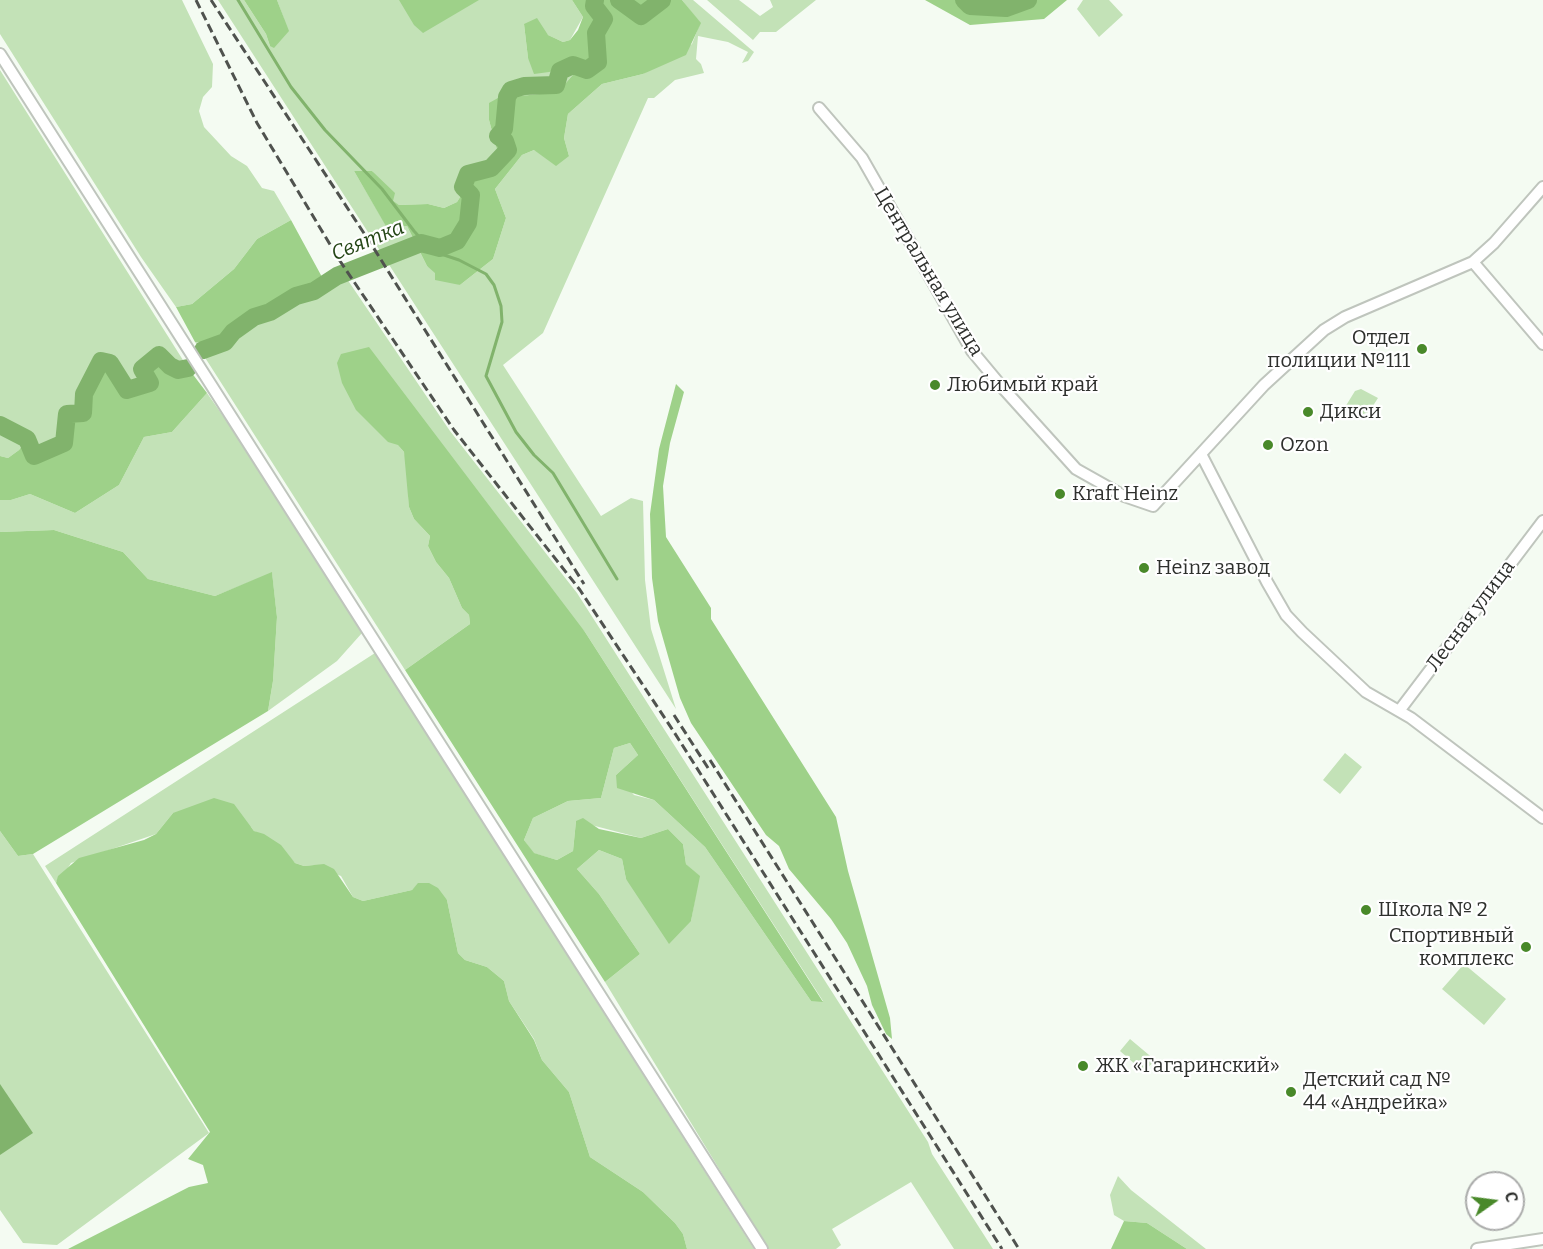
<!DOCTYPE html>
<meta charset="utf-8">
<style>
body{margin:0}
#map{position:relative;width:1543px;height:1249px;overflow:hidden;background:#f4fbf2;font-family:Bitter,serif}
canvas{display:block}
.north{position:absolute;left:1465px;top:1171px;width:60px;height:60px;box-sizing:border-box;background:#fff;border:2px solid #abacab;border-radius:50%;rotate:76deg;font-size:16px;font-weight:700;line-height:24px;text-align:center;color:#2e302d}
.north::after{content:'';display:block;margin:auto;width:21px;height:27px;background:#49892a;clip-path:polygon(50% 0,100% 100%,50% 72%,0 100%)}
</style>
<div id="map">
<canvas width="1543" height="1249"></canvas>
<div class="north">С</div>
</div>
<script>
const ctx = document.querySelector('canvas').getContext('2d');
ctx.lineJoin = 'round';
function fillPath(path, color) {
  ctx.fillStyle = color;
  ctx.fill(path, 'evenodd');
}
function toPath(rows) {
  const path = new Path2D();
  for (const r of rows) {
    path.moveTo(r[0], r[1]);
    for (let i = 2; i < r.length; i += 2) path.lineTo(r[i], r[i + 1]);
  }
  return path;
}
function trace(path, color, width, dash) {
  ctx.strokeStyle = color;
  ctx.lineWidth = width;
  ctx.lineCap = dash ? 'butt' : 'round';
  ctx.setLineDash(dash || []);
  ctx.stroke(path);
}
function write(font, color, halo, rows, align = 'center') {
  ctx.font = font + ' Bitter,serif';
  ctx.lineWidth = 4.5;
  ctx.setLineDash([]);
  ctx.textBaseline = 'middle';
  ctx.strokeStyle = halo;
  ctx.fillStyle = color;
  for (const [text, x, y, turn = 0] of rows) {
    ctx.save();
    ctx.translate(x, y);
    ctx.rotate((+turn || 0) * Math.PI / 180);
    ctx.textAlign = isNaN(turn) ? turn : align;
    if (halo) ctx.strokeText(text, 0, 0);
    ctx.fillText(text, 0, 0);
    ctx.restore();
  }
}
const green = toPath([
 [0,0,182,0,213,64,212,87,203,97,199,111,204,127,231,156,247,166,262,188,274,191,291,220,257,239,234,269,192,304,176,307,141,257,0,34],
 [218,0,244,0,266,34,270,46,284,19,277,0,572,0,583,17,570,40,563,42,524,24,528,58,551,72,580,67,564,85,543,95,529,94,489,120,497,150,487,160,461,174,462,194,457,202,444,208,428,204,399,205,392,202,372,171,354,171,387,227,407,226,427,266,460,285,493,259,506,218,495,189,522,155,534,150,569,156,564,138,568,114,602,84,643,74,692,44,700,23,682,0,693,0,754,52,748,61,742,63,748,52,728,42,698,36,696,59,701,64,704,73,675,80,654,98,648,98,543,333,503,365,601,516,631,498,643,501,645,580,651,629,676,709],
 [707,0,739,0,760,16,773,7,770,0,816,0,776,32,760,32,753,40],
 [1083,0,1109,0,1123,15,1099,37,1077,9],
 [0,70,188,368,178,370,170,366,150,383,127,390,110,363,90,382,84,394,83,413,67,414,64,443,34,456,26,439,19,450,8,458,0,456],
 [322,277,329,288,347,279,450,431,577,593,928,1142,932,1154,993,1249,954,1249,911,1182,832,1229,841,1245,836,1249,768,1249,605,982,640,954,599,894,577,869,599,850,622,859,626,879,691,921,699,876,686,864,683,844,668,829,641,838,576,821,573,851,557,860,533,853,524,840,533,818,568,801,601,798,614,748,630,743,638,755,616,775,634,795,654,800,705,847,811,1001,823,1001,585,632,398,445,404,452,407,463,409,507,414,519,430,536,428,546,436,562,449,578,462,608,469,615,470,624,405,670,195,342,208,342,217,338,250,312,266,307,292,289,308,285],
 [1361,389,1378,398,1369,412,1351,418,1342,412,1355,391],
 [207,393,317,551,362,633,337,661,268,711,273,681,277,617,272,573,215,596,148,579,123,552,54,530,0,532,0,500,11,500,30,494,75,513,119,485,144,437,172,432],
 [375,653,754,1249,687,1249,683,1234,675,1223,643,1192,590,1157,569,1092,542,1060,534,1039,509,1001,504,981,487,967,465,960,458,953,447,900,419,883,412,890,363,901,353,897,341,876,314,865,304,866,295,863,272,840,254,831,251,827,173,813,156,834,71,863,66,871,59,876,56,883,45,866],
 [1345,753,1362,767,1340,794,1323,780],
 [0,831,18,856,33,854,209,1133,57,1245,23,1243,0,1210],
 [1464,964,1506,999,1484,1025,1442,989],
 [1130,1039,1155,1060,1144,1072,1120,1051],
 [1118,1176,1131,1190,1206,1249,1187,1249,1147,1223,1124,1221,1114,1215,1110,1195]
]);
const forest = toPath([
 [244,0,277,0,289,31,274,48,270,46,266,34],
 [399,0,479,0,423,33,414,25],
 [572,0,682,0,701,23,686,55,643,74,602,84,568,114,564,138,569,156,556,166,534,150,522,155,495,189,506,218,493,259,460,285,435,280,435,273,427,266,407,226,387,228,354,171,372,171,395,193,393,201,399,205,428,204,444,208,457,202,462,194,461,174,487,160,497,150,489,120,489,103,498,98,550,93,564,85,579,68,534,74,528,58,524,24,537,18,548,35,563,42,570,40,578,30,583,17],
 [925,0,1067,0,1044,19,970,25],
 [291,220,322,277,308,285,292,289,266,307,250,312,217,338,208,342,195,342,176,307,192,304,234,269,257,239],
 [369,347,585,632,823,1002,811,1001,705,847,654,800,617,788,616,775,638,755,630,743,614,748,601,798,568,801,533,818,524,840,534,853,557,860,573,851,576,821,583,818,599,829,641,838,668,829,683,844,686,864,700,876,691,921,669,944,626,879,622,859,599,850,577,869,599,894,640,954,605,982,405,670,470,624,469,615,462,608,449,578,436,562,428,546,430,536,414,519,409,507,404,452,398,445,388,442,356,410,342,383,337,363,341,354],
 [159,355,178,370,188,368,207,393,172,432,144,437,119,485,75,513,30,494,11,500,0,500,0,456,8,458,19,450,27,439,34,455,64,443,67,414,83,413,84,394,101,361,110,363,128,390,150,383,142,369],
 [676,384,684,392,670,443,663,486,666,537,711,608,711,619,836,817,848,871,890,1018,892,1039,886,1034,872,1005,867,986,847,943,831,919,789,869,779,846,766,835,691,723,680,698,658,621,652,578,650,514,659,449],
 [54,530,123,552,148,579,215,596,272,572,277,617,273,681,268,711,33,854,18,856,0,831,0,532],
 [214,798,234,804,254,831,264,834,281,845,295,863,304,866,324,864,334,869,353,897,363,901,412,890,418,883,429,883,438,888,447,900,458,953,465,960,487,967,504,981,509,1001,534,1040,542,1060,569,1092,590,1157,643,1192,675,1223,683,1234,687,1249,68,1249,189,1187,208,1183,203,1165,188,1159,210,1132,56,883,58,876,79,858,144,840,156,834,173,813],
 [1124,1221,1147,1223,1187,1249,1111,1249]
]);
const water = toPath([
 [0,1084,33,1133,0,1155]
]);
const stream = toPath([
 [238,0,291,87,325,130,382,189,414,231,432,251,459,260,486,274,494,285,501,306,502,322,486,376,516,432,534,455,553,473,617,579]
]);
const river = toPath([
 [619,0,641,16,662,0],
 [964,0,970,6,1006,8,1028,0],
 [203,350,225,342,233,332,254,317,270,312,296,296,314,291,337,276,421,243,440,248,457,241,468,223,471,195,463,187,468,174,491,168,508,150,505,141,498,136,504,129,507,97,511,90,524,86,556,85,560,71,573,65,587,70,598,62,596,33,604,19,594,6,595,0],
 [0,425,27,439,34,456,64,443,67,414,83,413,84,394,101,361,110,363,127,390,150,383,142,369,159,355,170,366,178,370,188,368]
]);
const street = toPath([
 [0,54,762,1249],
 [819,108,862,158,972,351,1002,387,1076,469,1124,496,1153,506,1264,385,1324,330,1345,317,1473,262,1494,243,1543,187],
 [1473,262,1543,344],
 [1201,454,1267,582,1286,615,1302,632,1366,692,1411,718,1543,818],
 [1399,711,1543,521],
 [1477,1249,1543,1239]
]);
const rail = toPath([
 [196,0,257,123,340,261,454,430,580,590,674,732,1002,1249],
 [211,0,373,247,584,584],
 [674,715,710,771],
 [710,760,1019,1249]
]);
const markers = [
 [1422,349,6,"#49892a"],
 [935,385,6,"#49892a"],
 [1308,412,6,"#49892a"],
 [1268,445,6,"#49892a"],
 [1060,494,6,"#49892a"],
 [1144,568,6,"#49892a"],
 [1366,910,6,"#49892a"],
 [1526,947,6,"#49892a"],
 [1083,1066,6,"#49892a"],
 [1291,1092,6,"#49892a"]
];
const streetNames = [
 ["Центральная улица",928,272,59],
 ["Лесная улица",1471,616,-53]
];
const poiNames = [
 ["Отдел",1410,338,"right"],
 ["полиции №111",1410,361,"right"],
 ["Любимый край",947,385],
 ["Дикси",1320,412],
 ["Ozon",1280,445],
 ["Kraft Heinz",1072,494],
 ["Heinz завод",1156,568],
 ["Школа № 2",1378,910],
 ["Спортивный",1514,936,"right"],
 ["комплекс",1514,959,"right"],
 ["ЖК «Гагаринский»",1095,1066],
 ["Детский сад №",1303,1080],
 ["44 «Андрейка»",1303,1103]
];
const waterNames = [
 ["Святка",368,241,-22]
];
fillPath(green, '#c3e2b7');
fillPath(forest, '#9ed189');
fillPath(water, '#81b36c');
trace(stream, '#81b36c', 3);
trace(river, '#81b36c', 18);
trace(street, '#bfc5bd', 14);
trace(street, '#fff', 10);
trace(rail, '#4f524e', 3, [9, 4.5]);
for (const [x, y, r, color] of markers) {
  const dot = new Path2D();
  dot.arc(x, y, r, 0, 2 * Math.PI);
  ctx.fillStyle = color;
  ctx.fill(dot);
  trace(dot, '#fff', 2);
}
write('20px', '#2e302d', '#fff', streetNames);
write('20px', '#2e302d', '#fff', poiNames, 'left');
write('italic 21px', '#254616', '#fff', waterNames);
</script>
